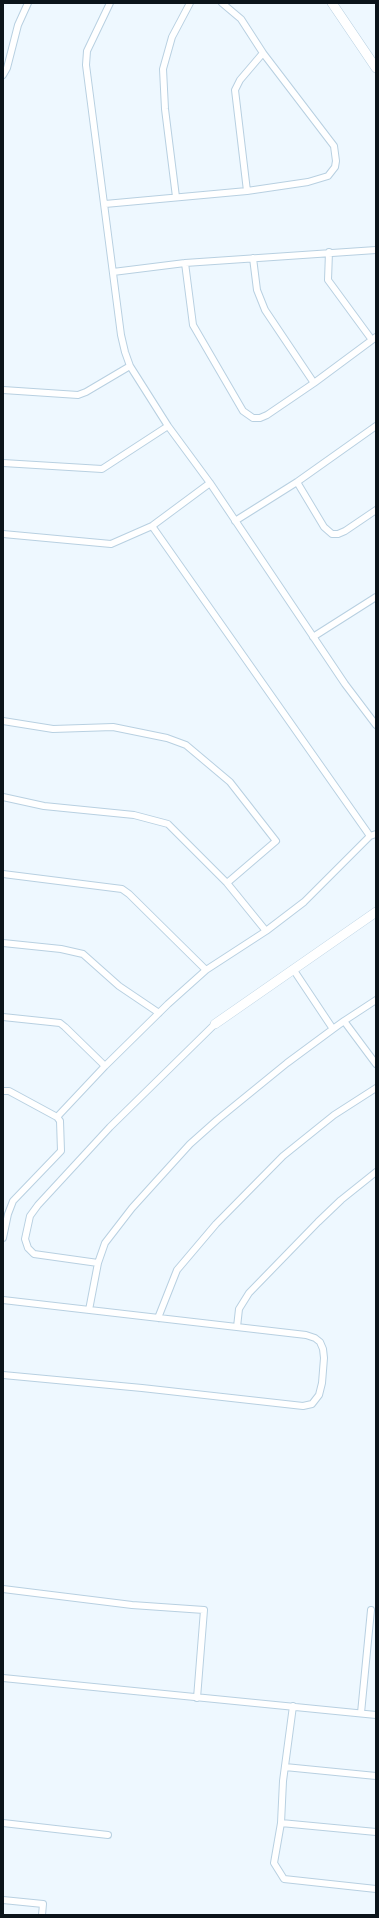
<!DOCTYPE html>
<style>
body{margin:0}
#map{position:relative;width:379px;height:1918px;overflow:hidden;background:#eef8ff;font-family:"Source Sans 3",sans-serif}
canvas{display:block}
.frame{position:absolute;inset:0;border:4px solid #0b141a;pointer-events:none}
</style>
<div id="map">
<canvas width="379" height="1918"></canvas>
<div class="frame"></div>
</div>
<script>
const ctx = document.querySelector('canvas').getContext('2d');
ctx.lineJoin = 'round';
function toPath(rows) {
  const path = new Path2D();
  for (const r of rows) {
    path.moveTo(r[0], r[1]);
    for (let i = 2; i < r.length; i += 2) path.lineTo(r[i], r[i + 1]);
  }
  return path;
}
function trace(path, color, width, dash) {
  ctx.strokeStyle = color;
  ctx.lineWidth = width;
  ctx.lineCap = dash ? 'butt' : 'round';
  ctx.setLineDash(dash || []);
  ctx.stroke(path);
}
const street = toPath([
 [110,3,87,51,86,65,121,335,125,352,130,366,168,426,210,483,345,684,376,725],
 [222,3,241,19,263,53],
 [3,75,7,68,18,25,28,3],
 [176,197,165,109,163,69,172,37,190,3],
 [105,204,247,191,308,182,328,176,335,167,336,161,334,146,263,53,240,80,235,90,247,191],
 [329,252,328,280,372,340],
 [253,258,257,290,265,310,314,383],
 [185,263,193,325,243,411,253,418,260,418,267,415,314,383,376,337],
 [113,272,185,263,376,250],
 [3,390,78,395,86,392,130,366],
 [3,463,102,469,168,426],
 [297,482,324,527,332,534,338,534,345,531,376,510],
 [235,521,297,482,376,426],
 [152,526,370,836],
 [3,534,111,544,152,526,210,483],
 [313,637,376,597],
 [3,721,53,729,113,727,167,738,186,745,230,782,276,841,227,883],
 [3,797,44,806,134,815,168,824,227,883,266,931],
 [3,874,122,889,129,894,206,970],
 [3,943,61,949,83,954,119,986,159,1013],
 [293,969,333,1029,344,1021,376,1064],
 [3,1017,60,1023,65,1027,105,1066],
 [344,1021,376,1000],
 [3,1091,9,1091,57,1117,60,1121,61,1151,13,1201,8,1214,3,1238],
 [57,1117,105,1066,168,1004,206,970,266,931,304,902,370,836,376,834],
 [98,1263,34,1254,28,1248,25,1239,30,1216,38,1205,110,1127,215,1024],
 [3,1300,306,1335,315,1338,320,1342,323,1349,324,1358,322,1383,319,1395,312,1404,303,1406,142,1388,3,1375],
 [89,1310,98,1263,105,1243,132,1208,190,1144,217,1120,287,1063,333,1029],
 [158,1318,177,1270,216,1224,283,1156,334,1115,376,1088],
 [237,1327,239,1309,249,1293,318,1222,341,1200,376,1172],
 [3,1589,132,1605,204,1610,197,1698],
 [3,1678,376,1715],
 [293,1706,283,1781,281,1823,274,1863,284,1879,376,1889],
 [361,1713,371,1610],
 [285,1767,376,1776],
 [3,1823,108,1835],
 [281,1823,376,1832],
 [3,1900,43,1904,42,1915]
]);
const secondary = toPath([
 [332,3,376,68],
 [215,1024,376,912]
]);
trace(street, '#b8d0e1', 8);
trace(secondary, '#b8d0e1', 10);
trace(street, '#fff', 6);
trace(secondary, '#fff', 9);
</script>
